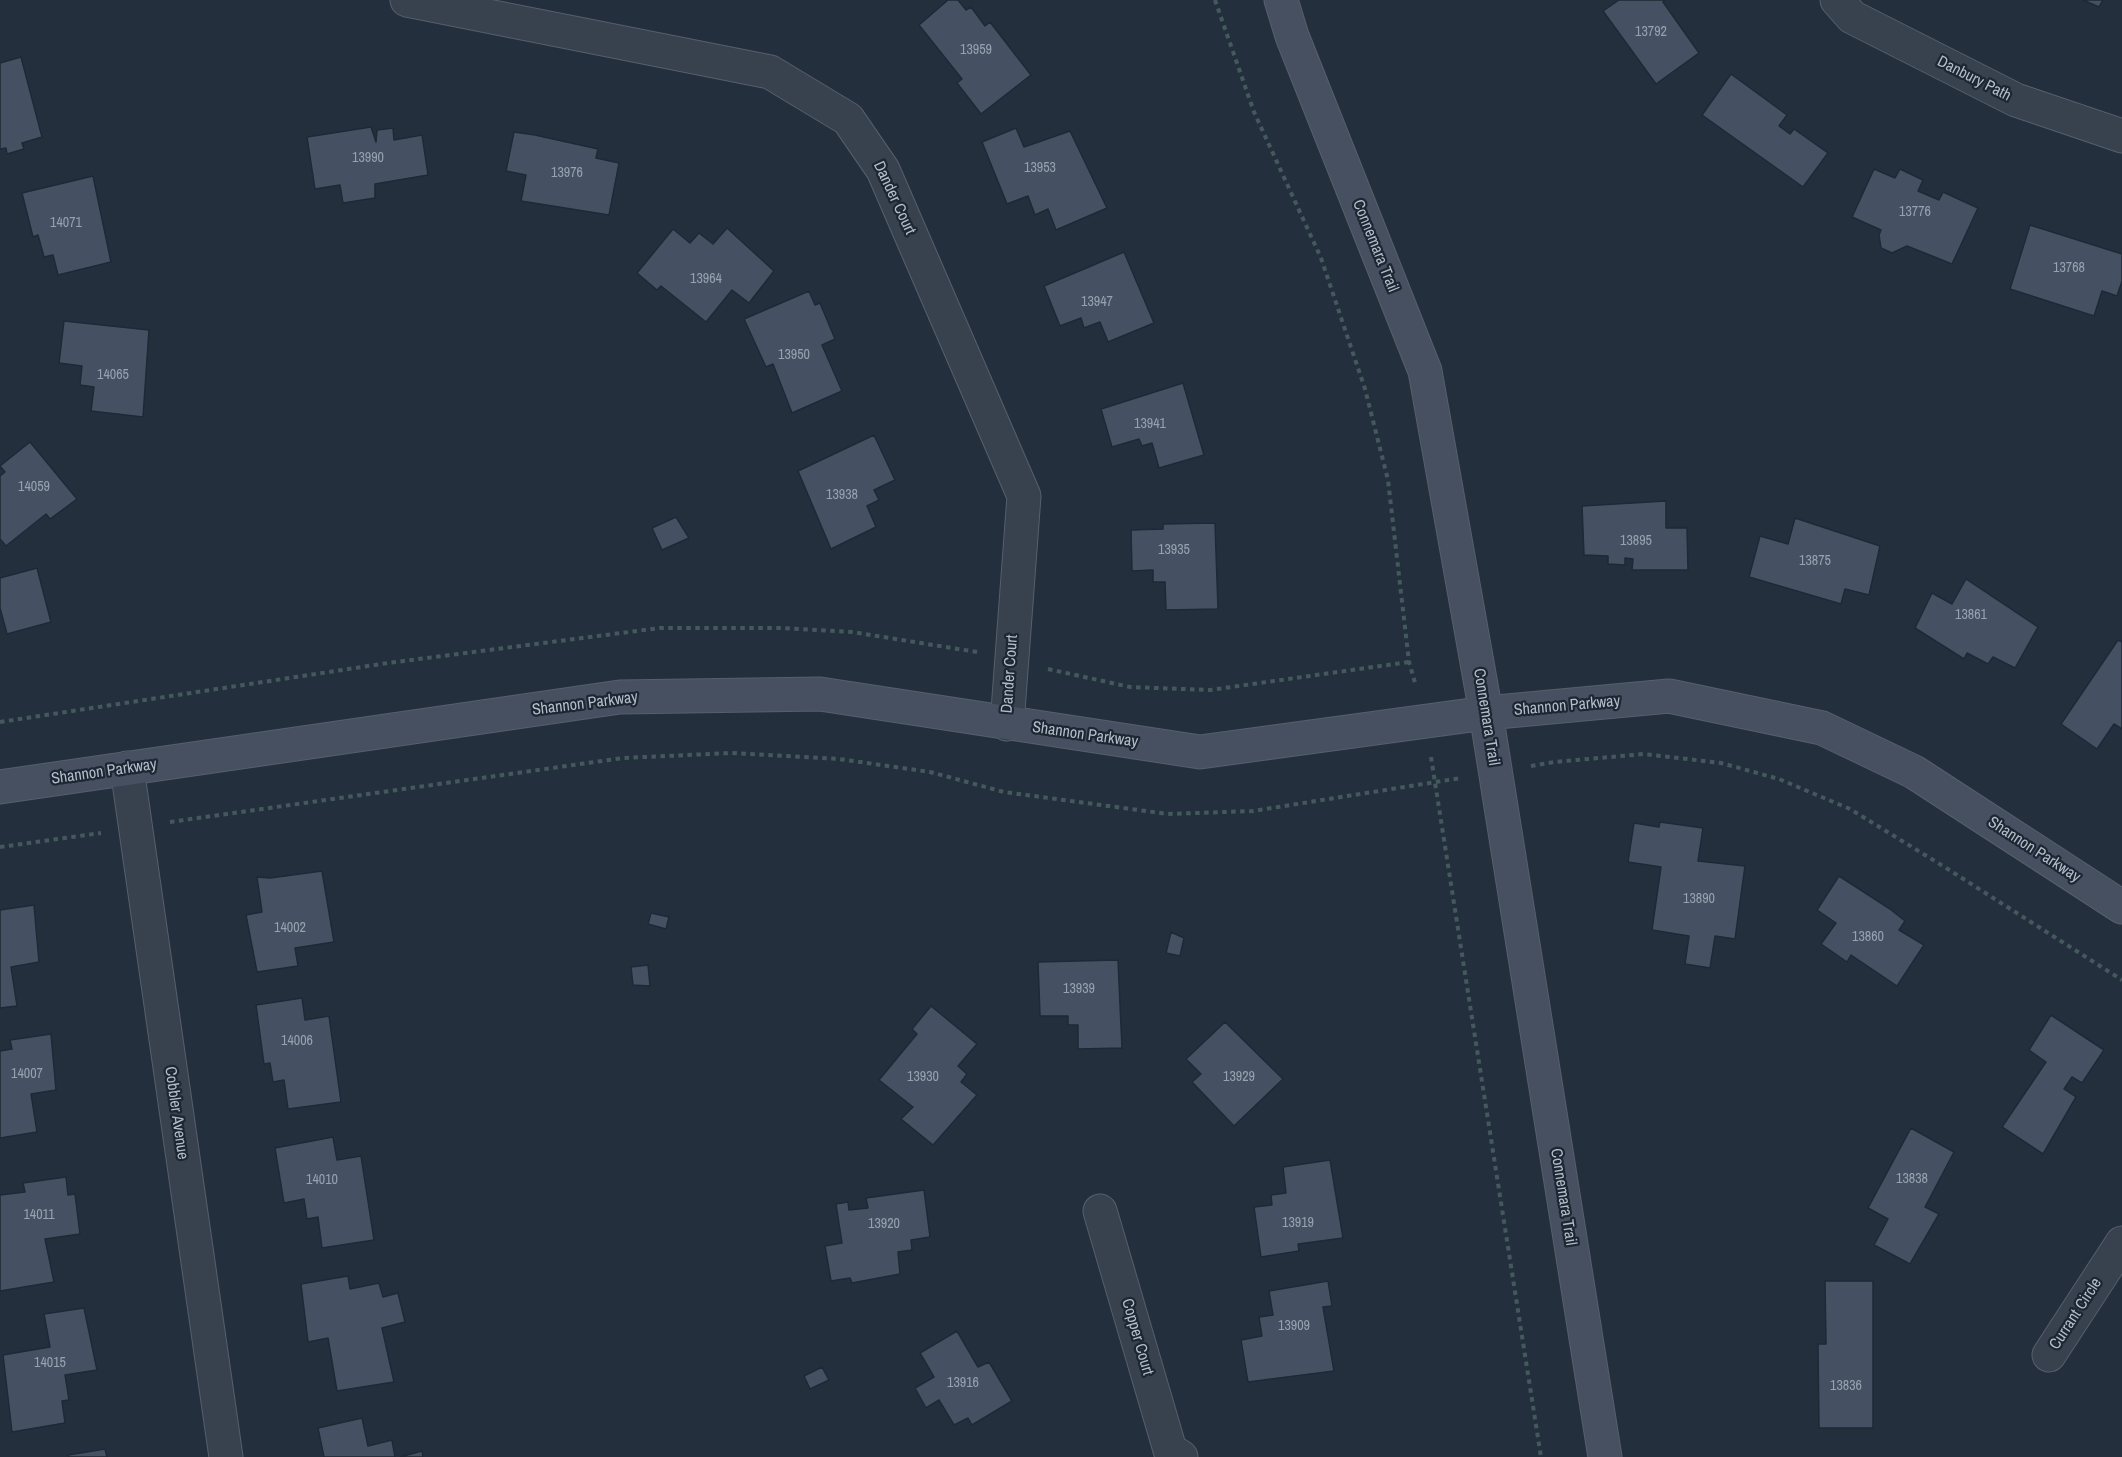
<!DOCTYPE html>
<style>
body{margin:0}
canvas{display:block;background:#242f3e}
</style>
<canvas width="2122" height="1457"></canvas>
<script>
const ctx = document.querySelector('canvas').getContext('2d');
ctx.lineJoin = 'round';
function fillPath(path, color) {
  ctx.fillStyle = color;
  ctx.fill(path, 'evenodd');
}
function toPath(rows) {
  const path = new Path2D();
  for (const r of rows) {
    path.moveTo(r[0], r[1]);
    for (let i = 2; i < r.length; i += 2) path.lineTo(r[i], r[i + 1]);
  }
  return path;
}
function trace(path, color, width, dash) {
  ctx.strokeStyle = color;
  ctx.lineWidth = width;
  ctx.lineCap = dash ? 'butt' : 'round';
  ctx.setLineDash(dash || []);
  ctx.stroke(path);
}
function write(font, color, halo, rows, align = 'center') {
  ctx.font = font + ' "Archivo Narrow",sans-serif';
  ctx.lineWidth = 4.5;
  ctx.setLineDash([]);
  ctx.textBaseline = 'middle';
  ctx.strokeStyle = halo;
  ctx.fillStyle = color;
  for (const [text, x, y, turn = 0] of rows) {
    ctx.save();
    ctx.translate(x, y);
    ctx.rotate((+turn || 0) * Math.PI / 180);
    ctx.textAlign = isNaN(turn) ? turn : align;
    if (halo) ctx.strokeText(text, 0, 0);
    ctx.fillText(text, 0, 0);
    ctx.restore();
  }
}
const building = toPath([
 [948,0,958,0,966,10,971,7,985,26,990,22,1031,75,981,114,957,83,962,79,919,25,948,0],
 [1619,0,1665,0,1663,2,1699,53,1656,84,1603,11,1619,0],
 [2083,0,2103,0,2099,7,2083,0],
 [21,57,42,137,22,143,24,149,7,154,6,148,0,149,0,63,21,57],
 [1731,74,1787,115,1779,126,1790,134,1794,129,1828,153,1803,187,1702,115,1731,74],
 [371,127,376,142,377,130,393,128,394,140,422,135,428,175,375,184,375,198,343,203,340,185,315,189,307,137,371,127],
 [1016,128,1024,147,1070,131,1107,208,1056,230,1048,209,1035,215,1028,196,1007,204,982,142,1016,128],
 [514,132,535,135,598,149,596,158,619,163,609,215,521,201,526,175,506,171,514,132],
 [1874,169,1895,178,1900,169,1923,180,1918,191,1939,200,1943,192,1978,208,1952,264,1907,246,1892,253,1881,248,1879,235,1881,230,1852,217,1874,169],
 [93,176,111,262,58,275,53,255,44,257,38,235,33,237,22,193,93,176],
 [2030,225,2122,254,2122,281,2117,296,2102,291,2094,316,2010,289,2030,225],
 [727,228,774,271,749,303,732,290,706,322,661,286,657,290,637,273,673,229,690,243,699,233,713,244,727,228],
 [1124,252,1154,323,1108,342,1100,322,1084,328,1081,318,1060,326,1044,286,1124,252],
 [809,291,815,305,820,303,835,339,822,345,842,391,792,413,773,364,766,367,744,319,809,291],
 [64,321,149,330,143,417,91,411,94,387,80,385,82,366,59,363,64,321],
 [1183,383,1204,455,1159,468,1152,443,1142,446,1139,439,1112,447,1101,409,1183,383],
 [874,435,895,480,874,490,879,500,867,506,876,527,831,549,798,471,874,435],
 [30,442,77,499,50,519,46,514,6,546,0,539,0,476,5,472,0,466,30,442],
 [1666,501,1666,528,1687,528,1688,570,1632,570,1633,559,1625,558,1625,565,1608,564,1608,556,1584,555,1582,506,1666,501],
 [676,517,689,538,662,550,652,528,676,517],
 [1795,518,1880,546,1869,595,1845,589,1841,604,1749,577,1760,536,1788,544,1795,518],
 [1215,523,1218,609,1166,610,1165,582,1153,582,1153,570,1132,571,1131,530,1163,529,1163,524,1215,523],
 [37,568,51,622,7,634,0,608,0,578,37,568],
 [1966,579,2038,627,2015,668,1993,657,1988,664,1967,653,1964,659,1915,628,1932,593,1952,604,1966,579],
 [2118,640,2122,642,2122,729,2114,724,2097,749,2061,724,2118,640],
 [1660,822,1703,828,1698,861,1745,866,1735,939,1715,936,1710,968,1685,964,1689,936,1652,930,1661,867,1628,862,1634,823,1659,827,1660,822],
 [322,871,334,942,295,948,298,966,257,972,246,915,262,912,257,877,270,878,322,871],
 [1839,876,1890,909,1905,921,1899,930,1924,945,1897,986,1851,955,1847,962,1821,944,1836,923,1817,910,1839,876],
 [34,905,39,962,11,967,17,1006,0,1008,0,910,34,905],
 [651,913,669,917,666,929,648,924,651,913],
 [1171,932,1184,938,1180,956,1166,953,1171,932],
 [1118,960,1122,1048,1078,1049,1078,1025,1068,1025,1068,1016,1040,1016,1038,962,1118,960],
 [648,965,650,986,633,985,631,967,648,965],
 [302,998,305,1020,329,1016,341,1102,288,1109,284,1080,273,1082,270,1063,264,1064,256,1005,302,998],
 [931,1006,977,1044,958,1066,967,1074,961,1082,977,1095,933,1145,901,1119,913,1107,879,1080,917,1034,912,1029,931,1006],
 [2051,1015,2104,1050,2082,1083,2072,1077,2064,1089,2076,1097,2043,1154,2002,1127,2046,1062,2029,1050,2051,1015],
 [1225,1022,1283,1079,1234,1126,1192,1082,1201,1074,1186,1059,1225,1022],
 [51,1034,56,1090,31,1094,37,1132,0,1138,0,1051,12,1049,10,1040,51,1034],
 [1911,1128,1954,1152,1925,1207,1939,1214,1910,1264,1874,1245,1888,1219,1868,1208,1911,1128],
 [333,1137,337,1160,361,1156,374,1240,322,1248,318,1217,307,1219,304,1199,284,1203,275,1148,333,1137],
 [1330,1160,1343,1238,1298,1244,1299,1251,1261,1257,1254,1207,1272,1205,1271,1195,1286,1193,1283,1167,1330,1160],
 [66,1177,68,1195,75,1194,80,1234,45,1239,54,1282,0,1291,0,1195,25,1192,23,1183,66,1177],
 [924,1190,930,1237,911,1240,912,1250,898,1252,900,1274,852,1283,850,1278,831,1281,825,1246,842,1243,836,1204,848,1202,849,1210,868,1208,866,1198,924,1190],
 [348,1276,350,1289,379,1283,383,1297,398,1293,405,1322,382,1328,394,1382,337,1391,328,1338,308,1342,301,1284,348,1276],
 [1328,1281,1332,1306,1323,1307,1334,1371,1248,1382,1241,1340,1262,1336,1259,1317,1273,1315,1269,1291,1328,1281],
 [1825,1281,1873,1281,1873,1428,1819,1428,1818,1344,1826,1344,1825,1281],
 [84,1308,97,1370,65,1375,69,1400,62,1401,65,1423,12,1432,3,1355,50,1347,44,1314,84,1308],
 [957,1331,978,1367,989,1362,1012,1401,972,1425,968,1418,954,1425,939,1400,926,1408,915,1388,934,1377,920,1353,957,1331],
 [822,1367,829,1380,810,1389,804,1376,822,1367],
 [362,1418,368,1446,392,1440,395,1457,324,1457,318,1428,362,1418],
 [105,1449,107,1457,69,1457,68,1455,105,1449],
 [422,1451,423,1457,400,1457,422,1451]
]);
const path = toPath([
 [1215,0,1254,112,1321,258,1365,389,1388,480,1409,662,1416,686],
 [1048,669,1130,687,1210,690,1409,662],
 [0,722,388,663,660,628,781,628,852,632,977,652],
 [1431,757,1541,1457],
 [1531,766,1554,762,1644,754,1721,763,1779,779,1850,809,1943,866,2122,980],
 [170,822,623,758,731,753,839,759,930,772,1004,792,1168,814,1253,811,1461,778],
 [0,847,101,833]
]);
const street = toPath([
 [407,0,770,72,848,119,883,170,1024,496,1007,724],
 [1837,0,1852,17,2016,100,2122,136],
 [127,768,226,1457],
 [1100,1211,1170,1450,1181,1457],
 [2049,1355,2122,1243]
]);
const secondary = toPath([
 [1281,0,1292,36,1425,371,1486,713,1605,1457],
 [0,787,620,697,820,694,1200,752,1486,713,1669,696,1822,728,1914,772,2122,907]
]);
const numberNames = [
 ["13792",1651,32],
 ["13959",976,50],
 ["13990",368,158],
 ["13953",1040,168],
 ["13976",567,173],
 ["13776",1915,212],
 ["14071",66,223],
 ["13768",2069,268],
 ["13964",706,279],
 ["13947",1097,302],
 ["13950",794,355],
 ["14065",113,375],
 ["13941",1150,424],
 ["14059",34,487],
 ["13938",842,495],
 ["13895",1636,541],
 ["13935",1174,550],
 ["13875",1815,561],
 ["13861",1971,615],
 ["13890",1699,899],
 ["14002",290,928],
 ["13860",1868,937],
 ["13939",1079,989],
 ["14006",297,1041],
 ["14007",27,1074],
 ["13930",923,1077],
 ["13929",1239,1077],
 ["13838",1912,1179],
 ["14010",322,1180],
 ["14011",39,1215],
 ["13919",1298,1223],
 ["13920",884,1224],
 ["13909",1294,1326],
 ["14015",50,1363],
 ["13916",963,1383],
 ["13836",1846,1386]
];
const streetNames = [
 ["Danbury Path",1974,79,27],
 ["Dander Court",894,198,65],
 ["Connemara Trail",1375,246,68],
 ["Dander Court",1010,674,-86],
 ["Shannon Parkway",585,704,-7],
 ["Shannon Parkway",1567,706,-5],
 ["Connemara Trail",1486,717,81],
 ["Shannon Parkway",1085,735,8],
 ["Shannon Parkway",104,772,-8],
 ["Shannon Parkway",2034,850,33],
 ["Cobbler Avenue",176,1113,82],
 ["Connemara Trail",1563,1197,81],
 ["Currant Circle",2076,1314,-57],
 ["Copper Court",1137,1337,74]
];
fillPath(building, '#455162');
trace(building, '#1f2835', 1.5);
trace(street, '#565f6c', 35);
trace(secondary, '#565f6c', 35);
trace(path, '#44595c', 4, [4.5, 4.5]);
trace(street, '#38414e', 33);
trace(secondary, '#465061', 33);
write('14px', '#98a1af', null, numberNames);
write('16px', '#b4bcc9', '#1d2633', streetNames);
</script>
